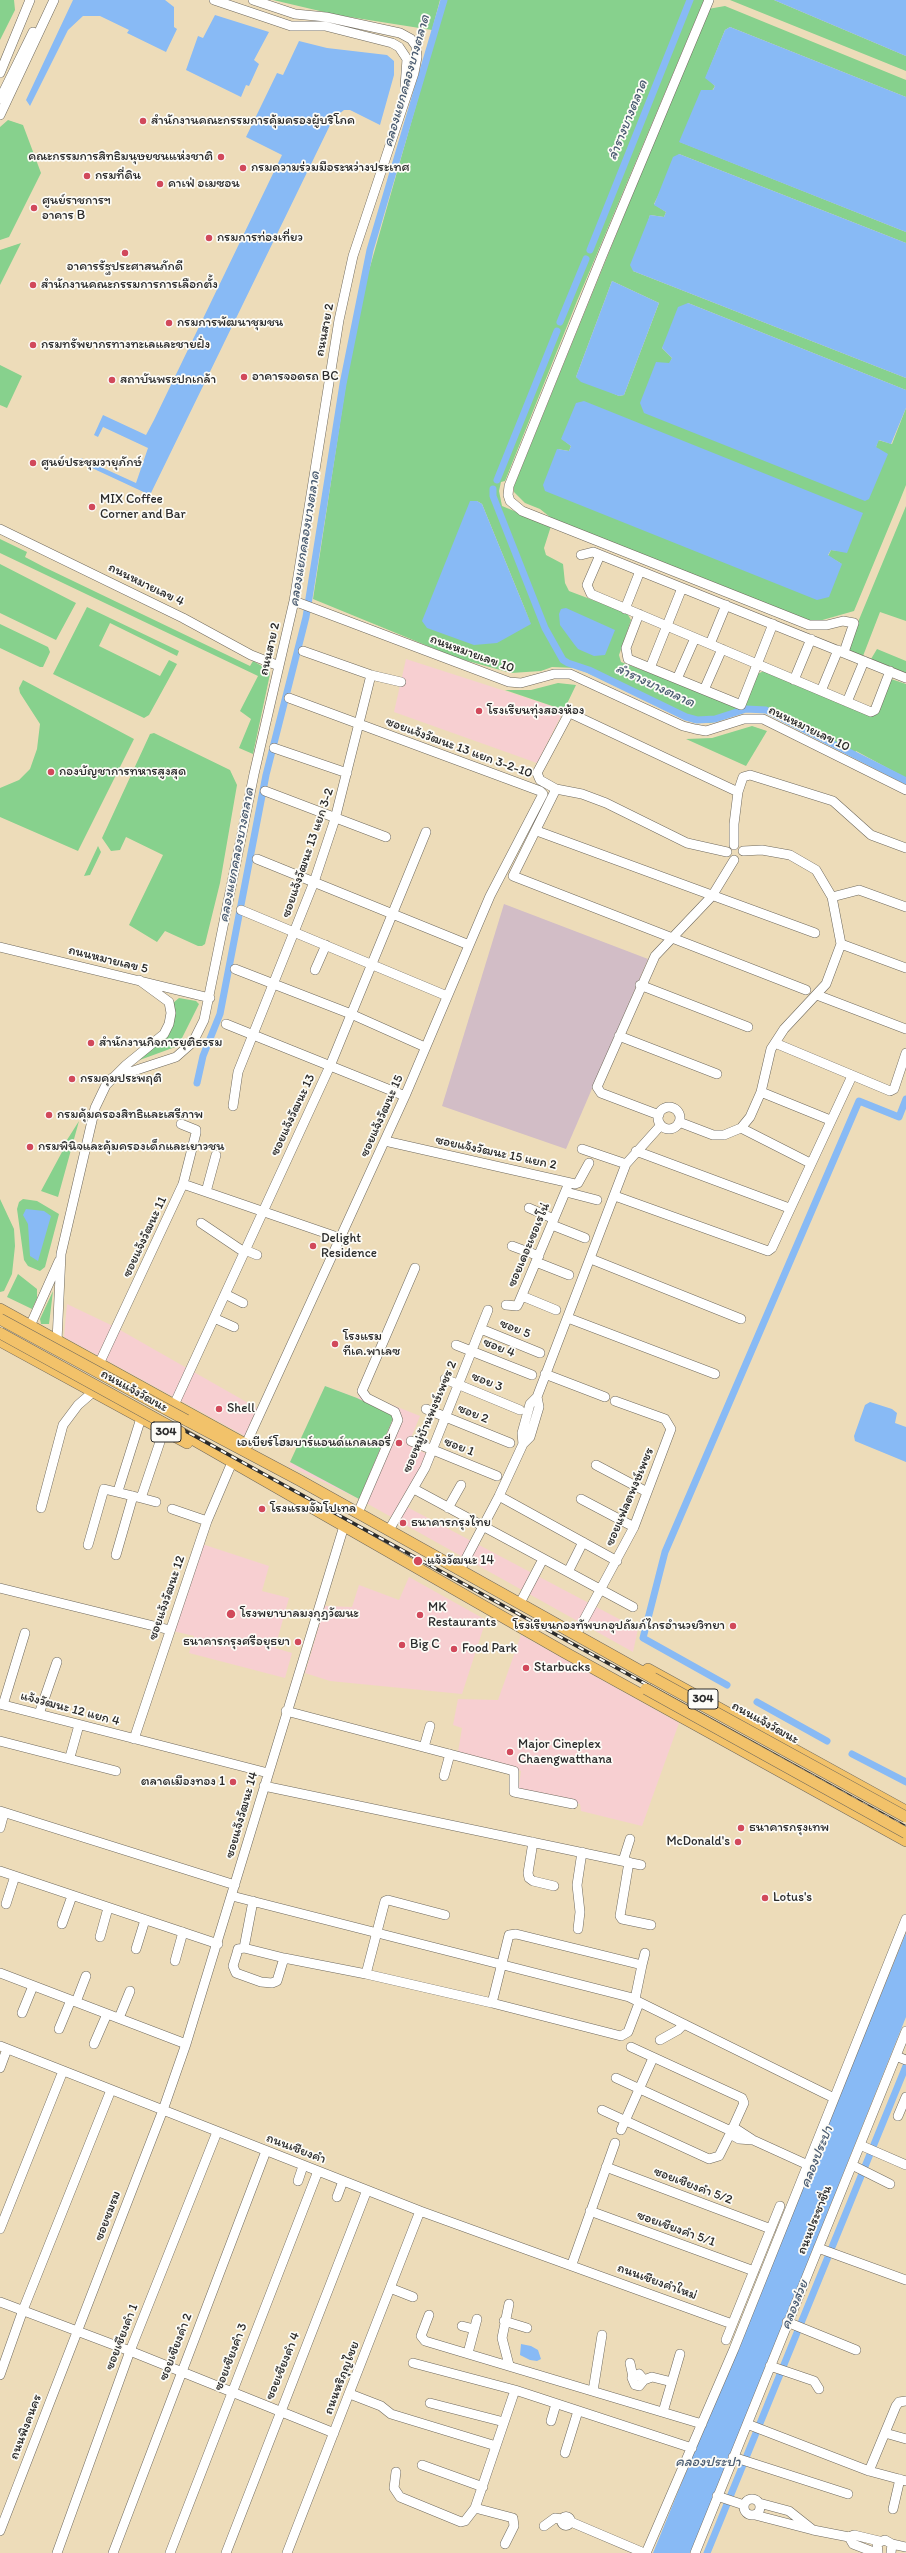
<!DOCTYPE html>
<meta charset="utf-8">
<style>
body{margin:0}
canvas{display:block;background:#eddcb9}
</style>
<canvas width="906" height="2553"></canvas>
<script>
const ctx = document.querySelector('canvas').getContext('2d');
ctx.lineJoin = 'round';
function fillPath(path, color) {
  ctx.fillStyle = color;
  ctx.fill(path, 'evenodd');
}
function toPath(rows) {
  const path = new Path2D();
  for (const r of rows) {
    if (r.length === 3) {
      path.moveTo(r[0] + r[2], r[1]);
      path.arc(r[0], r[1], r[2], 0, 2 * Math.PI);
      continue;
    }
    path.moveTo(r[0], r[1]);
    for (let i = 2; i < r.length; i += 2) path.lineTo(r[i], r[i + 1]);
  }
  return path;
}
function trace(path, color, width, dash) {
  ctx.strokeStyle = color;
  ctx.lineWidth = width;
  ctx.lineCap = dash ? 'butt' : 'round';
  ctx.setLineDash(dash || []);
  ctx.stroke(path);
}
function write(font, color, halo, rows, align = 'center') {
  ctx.font = font + ' Itim,"Playpen Sans Thai",sans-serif';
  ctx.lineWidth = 3.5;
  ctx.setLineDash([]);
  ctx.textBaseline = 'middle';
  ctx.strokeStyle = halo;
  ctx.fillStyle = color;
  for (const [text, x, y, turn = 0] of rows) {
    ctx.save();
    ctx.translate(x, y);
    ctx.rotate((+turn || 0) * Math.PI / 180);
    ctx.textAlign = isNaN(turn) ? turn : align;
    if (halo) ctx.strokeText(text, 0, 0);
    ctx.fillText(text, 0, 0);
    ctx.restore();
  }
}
const built = toPath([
 [406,659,564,710,537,763,394,712],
 [67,1304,113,1326,257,1408,245,1436,64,1337],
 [325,1386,357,1398,365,1394,420,1416,408,1445,427,1454,407,1507,638,1629,633,1652,359,1499,289,1466],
 [202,1544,269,1566,262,1591,289,1598,275,1648,292,1653,285,1678,189,1653,194,1636,173,1631],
 [409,1577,486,1620,462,1694,330,1681,305,1673,325,1606,352,1607,359,1585,399,1600],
 [521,1635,679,1723,642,1826,581,1811,580,1804,518,1792,521,1771,458,1752,462,1728,453,1725,458,1699,498,1700]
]);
const industrial = toPath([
 [504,904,648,959,566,1149,442,1106]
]);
const green = toPath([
 [0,0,14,0,15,10,0,40],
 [273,0,440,0,432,30,337,15],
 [446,0,704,0,577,301,505,481,501,482,499,491,502,506,551,526,544,548,546,555,563,564,565,583,569,591,627,613,631,620,619,655,621,662,737,706,757,674,764,671,873,715,891,679,906,684,906,778,856,751,853,756,789,721,769,713,742,711,711,723,695,723,577,668,552,667,541,671,511,673,457,658,313,599,351,351,364,288],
 [477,501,482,504,531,624],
 [730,0,774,0,906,56,906,71],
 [725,6,906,80,906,97,730,27,725,30,706,77,715,86,680,142,906,232,906,243,679,154,654,204,666,212,664,217,650,215,633,271,906,378,906,390,688,303,662,348,672,358,670,363,876,447,878,440,892,444,906,408,906,485,900,500,854,611,819,621,807,620,555,521,540,509,525,503,514,492,514,486,708,9],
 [612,281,659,303,624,395,619,396,576,377],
 [562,439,847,552,831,550,828,556,842,564,557,449,569,451,571,446],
 [8,120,23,125,41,173,9,237,0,240,0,127],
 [21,243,0,285,0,250],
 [0,365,22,376,7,408,0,405],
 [906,506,906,621,880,612,863,656,848,650,851,639],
 [0,539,27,552,25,557,44,567,250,666,253,661,269,670,270,674,253,754,239,748,251,719,240,711,258,676,0,553],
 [0,564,76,603,56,640,0,613],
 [87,607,179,651,177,656,110,623,99,646,160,676,169,660,177,664,149,715,144,718,53,674],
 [0,624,48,647,50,652,43,667,40,667,0,648],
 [877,649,906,661,906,673,871,659],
 [23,680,134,739,78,851,0,817,0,788,19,780,30,769,37,749,40,724,20,693,19,688],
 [558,683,576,685,564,710,505,690,531,690],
 [752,726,767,731,746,766,686,739,712,738],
 [154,733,230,770,237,785,220,883,205,944,202,946,198,946,165,931,157,942,129,925,163,855,126,837,120,850,111,851,102,838,150,734],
 [98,846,101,852,90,875,84,876],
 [179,998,196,1001,199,1004,178,1046,137,1061,168,1033,173,1003],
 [79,1121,58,1197,41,1191,62,1152,60,1151],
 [0,1199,14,1229,15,1246,12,1274,4,1291,0,1292],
 [23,1199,37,1201,59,1214,45,1267,40,1271,28,1266,24,1260,17,1209,19,1202],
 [18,1274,37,1289,37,1298,32,1309,7,1297],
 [53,1291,49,1324,41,1324,40,1319],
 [325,1386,357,1398,394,1416,359,1499,290,1462]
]);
const water = toPath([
 [73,0,165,0,174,7,174,27,177,29,166,52,127,33,129,30,100,16,83,16,68,30,30,106,26,100],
 [774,0,906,0,906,56],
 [215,15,269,32,254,60,259,64,249,86,246,85,241,97,186,70,198,36,203,38],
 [730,27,906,97,906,232,679,142,701,90,713,90,715,86,705,78,725,30],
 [299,41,327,48,387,55,394,61,394,75,380,125,350,110,344,110,333,119,150,495,79,462,81,458,136,483,148,448,103,427,98,437,94,435,103,415,146,435,154,420,282,155,246,137,277,73,283,75],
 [679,154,906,243,906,378,633,271,630,265,650,215,664,217,666,212,654,205,673,157],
 [612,281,659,303,624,395,619,396,581,382,576,377],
 [688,303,906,390,906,408,891,444,879,440,876,447,888,454,869,499,865,501,644,413,640,403,656,362,669,363,672,358,662,348,678,307],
 [584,401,863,513,847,553,831,550,828,555,842,564,829,597,817,600,545,491,543,485,557,449,569,451,571,446,561,439,576,403],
 [470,501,477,501,482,504,531,624,497,643,474,645,427,628,422,621],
 [566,608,615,630,605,655,594,656,578,649,574,644,560,625,559,614,561,609],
 [26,1209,44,1211,51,1216,38,1261,30,1256,28,1224,23,1215],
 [870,1402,892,1409,897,1413,895,1423,906,1427,906,1462,855,1441,854,1436,865,1405],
 [906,1933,906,2017,691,2553,653,2553],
 [521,2344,531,2346,538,2350,541,2359,537,2361,530,2360,520,2355]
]);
const canal = toPath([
 [590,250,690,0],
 [560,322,586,259],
 [497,480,557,331],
 [493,489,493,496,545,628,563,660,568,663,589,670,686,717,697,720,715,719,746,709,766,710,906,781],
 [197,1083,203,1056,220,1014,266,775,306,617,343,384,370,250,444,0],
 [727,1685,643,1638,665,1552,859,1101,899,1117,906,1099],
 [757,1702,827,1741],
 [852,1754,906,1782],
 [707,2553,906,2066]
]);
const minor = toPath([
 [214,0,291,26,325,26,392,43,399,47,407,59,405,87],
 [709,0,602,256,509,486,508,495,510,501,522,511,809,625,827,625,843,621,854,623,844,652],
 [0,73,30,0],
 [0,99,33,32],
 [0,115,54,0],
 [0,529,183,618,251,655,279,666],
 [581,555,593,552,906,678],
 [600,555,587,585,591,594,871,712,875,710,890,671],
 [294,601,509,682,521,683,554,674,570,674,683,726,695,729,706,731,744,719,763,719,906,790],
 [625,609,640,571],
 [639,614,626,648,628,659,741,705,773,624],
 [710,644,726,605],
 [303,651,371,675,401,682],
 [650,668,682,588],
 [677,679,695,638],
 [794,680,811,639],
 [704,690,722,649],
 [821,691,838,650],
 [847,702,864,661],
 [274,748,347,773],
 [556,789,513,876,806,990],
 [265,791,386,837],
 [537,831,815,933],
 [734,845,734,824,738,792,743,777,750,775,833,801,871,835,906,848],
 [727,852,687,843,606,803,582,794,556,789,540,780,537,773,568,715,572,714,738,792],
 [257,859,469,945],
 [832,897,859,890,906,907],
 [241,910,447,996],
 [841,944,906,968],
 [0,947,210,998],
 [235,969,351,1014,425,1047],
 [315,970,326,945],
 [640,985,748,1027],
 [817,995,906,1029],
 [226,1024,405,1096],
 [619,1036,717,1074],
 [775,1043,890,1091,894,1089,906,1053],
 [112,1078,176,1057,193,1042,204,1020,254,774,294,601,339,320,353,256,414,73,417,57,416,46,411,39,400,33,326,17,295,14,253,0],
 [761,1092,830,1120],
 [233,1106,238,1072,314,882,335,819,371,675],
 [669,1118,11],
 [659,1115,601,1093,597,1087,655,956,712,896,734,860],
 [679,1122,713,1135,724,1135,741,1128,750,1117,761,1092,771,1049,784,1029,826,984,841,944,832,897,816,870,790,855,762,850,743,851],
 [741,1128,810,1163],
 [385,1141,575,1184,578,1183,589,1163],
 [582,1149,626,1164],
 [636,1151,789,1208],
 [183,1184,340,1238],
 [206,1192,216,1155],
 [566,1192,597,1200],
 [615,1196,768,1251,772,1248,852,1076],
 [529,1208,554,1219],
 [201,1223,244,1252],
 [552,1225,585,1238],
 [512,1246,539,1256],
 [245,1250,257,1255],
 [591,1259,741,1319],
 [536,1262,569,1275],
 [225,1294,243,1303],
 [522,1296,556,1310],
 [506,1305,517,1306,519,1302,569,1183],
 [214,1318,234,1327],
 [568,1318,715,1374],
 [30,1326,59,1261],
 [481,1329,540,1353],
 [57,1341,61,1254,95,1108,106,1085,126,1065,164,1034,169,1024,171,1013,169,1002,139,980],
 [456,1345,532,1375],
 [99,1364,183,1184,196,1133,196,1130,181,1124],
 [545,1374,605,1397],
 [445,1379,520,1410],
 [174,1405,330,1066,426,832],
 [426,1409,510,1443],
 [411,1441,497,1476],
 [246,1444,405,1096,490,896,543,794,540,791,289,698],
 [523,1444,522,1433,530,1404,537,1397,626,1164,661,1125],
 [596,1465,647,1492],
 [414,1489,633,1607],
 [118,1491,141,1418],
 [499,1496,617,1561],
 [141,1498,156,1502],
 [581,1499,634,1527],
 [41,1508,63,1425,78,1405,93,1392],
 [448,1508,461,1485],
 [172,1509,207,1521],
 [358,1513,398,1420,395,1412,367,1398,362,1391,415,1268],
 [389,1530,425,1468,488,1310],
 [88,1545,104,1489,141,1498,164,1430],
 [116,1555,133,1496],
 [460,1570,499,1496,523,1444,530,1437,539,1407,537,1397],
 [568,1572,583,1542],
 [0,1588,170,1630],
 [520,1603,543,1559],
 [578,1631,634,1527,671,1429,665,1419,615,1401],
 [0,1704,268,1773],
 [3,1705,25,1633],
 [286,1711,514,1771,514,1792,573,1804],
 [39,1714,57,1662],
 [134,1739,207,1521,230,1467],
 [0,1741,116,1771],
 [424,1747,430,1726],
 [70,1757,79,1725],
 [444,1776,450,1754],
 [264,1786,641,1865],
 [0,1811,235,1885],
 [0,1828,4,1813],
 [533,1842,528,1873,529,1878,533,1881,554,1886],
 [623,1861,630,1839],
 [629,1862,620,1916,622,1919,651,1925],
 [0,1871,218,1944],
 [232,1896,629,1997,834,2098],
 [6,1904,15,1876],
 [62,1924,72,1896],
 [578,1929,580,1912,577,1885,582,1852],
 [100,1937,108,1908],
 [244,1948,284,1958,277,1981,272,1983,261,1982,236,1973,233,1966,237,1953,238,1949,244,1948],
 [244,1948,253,1901],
 [136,1949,145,1920],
 [284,1958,366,1974,492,2003,509,1935,516,1934,642,1965,635,1999],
 [175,1961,183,1932],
 [642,1965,645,1953],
 [0,1973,186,2044],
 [366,1974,385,1901,388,1900,445,1915],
 [76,2002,86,1976],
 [492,2003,621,2036,628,2032,639,2003],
 [22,2013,33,1986],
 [119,2018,130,1991],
 [59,2029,71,2000],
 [660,2040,678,2030,684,2024],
 [94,2044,107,2014],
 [0,2046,420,2211,732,2324],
 [896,2056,906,2060],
 [0,2068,7,2049],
 [616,2078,731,2131],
 [602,2110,709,2159,719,2156,730,2134,744,2103,742,2098,631,2047],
 [898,2116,906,2097],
 [733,2127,753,2140,808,2165],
 [621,2130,653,2058],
 [730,2134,739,2139,753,2140],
 [860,2145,906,2165],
 [852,2165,890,2184],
 [606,2167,771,2229],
 [298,2181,303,2166],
 [337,2197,343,2181],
 [590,2211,754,2271],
 [0,2229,63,2071],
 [818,2248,906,2280],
 [572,2264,615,2143],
 [390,2288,413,2297],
 [0,2302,130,2351,334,2433],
 [509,2304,502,2338,509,2365],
 [429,2315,421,2336,425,2341,702,2424],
 [504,2321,527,2328],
 [787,2322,856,2350],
 [462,2326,474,2329],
 [726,2340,780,2206],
 [468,2353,477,2319],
 [413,2363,515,2390,692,2448],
 [630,2363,633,2377],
 [770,2366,814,2381,819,2389],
 [0,2375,23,2310,111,2090],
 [644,2380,639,2374,632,2378,635,2385,639,2386,644,2380,652,2377,672,2382],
 [593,2391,602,2335],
 [350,2394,381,2406,391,2414,496,2446],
 [430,2403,504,2422],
 [663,2412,680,2354],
 [551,2421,556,2404],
 [747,2424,869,2471,906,2481],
 [885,2433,906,2439],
 [565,2453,578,2411],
 [733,2457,848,2494],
 [422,2465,483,2487],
 [869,2471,896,2406,899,2402,906,2401],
 [396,2472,394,2488,400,2497,461,2522,465,2521,475,2508,515,2390],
 [717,2496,744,2505],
 [752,2507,8],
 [475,2508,513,2518,514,2526,505,2544],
 [893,2509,900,2479],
 [755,2515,813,2530,789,2511,759,2503],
 [566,2521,4.5],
 [571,2522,644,2553],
 [544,2526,555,2518,562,2519],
 [813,2530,849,2537,854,2535,879,2541],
 [0,2531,163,2110,186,2044,344,1526],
 [849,2537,853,2544,876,2553],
 [892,2544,906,2547],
 [57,2553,130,2351,217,2132],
 [113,2553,266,2151],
 [170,2553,318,2171],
 [226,2553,367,2190],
 [287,2553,420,2211],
 [646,2553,734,2349,906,1919],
 [695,2553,906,2031],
 [878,2553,877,2543,885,2540,892,2544,891,2553]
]);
const major = toPath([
 [0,1309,247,1445],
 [0,1341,187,1443],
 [186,1420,299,1480,653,1678],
 [180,1432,564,1652,906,1841],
 [648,1669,906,1811]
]);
const rail = toPath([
 [0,1329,906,1827]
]);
const majorBridge = toPath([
 [0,1319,186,1420],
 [0,1333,180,1432],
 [653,1678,906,1817],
 [646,1689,906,1833]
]);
const markers = [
 [143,121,4,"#d1495b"],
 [221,157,4,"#d1495b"],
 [243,168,4,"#d1495b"],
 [87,176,4,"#d1495b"],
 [160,184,4,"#d1495b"],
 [34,208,4,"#d1495b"],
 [209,238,4,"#d1495b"],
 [125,253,4,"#d1495b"],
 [33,285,4,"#d1495b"],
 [169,323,4,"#d1495b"],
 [33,345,4,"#d1495b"],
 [244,377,4,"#d1495b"],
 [112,380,4,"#d1495b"],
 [33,463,4,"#d1495b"],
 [92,507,4,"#d1495b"],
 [479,711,4,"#d1495b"],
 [51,772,4,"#d1495b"],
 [91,1043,4,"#d1495b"],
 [72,1079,4,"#d1495b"],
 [49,1115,4,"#d1495b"],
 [30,1147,4,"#d1495b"],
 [313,1246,4,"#d1495b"],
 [335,1344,4,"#d1495b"],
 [219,1409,4,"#d1495b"],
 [399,1443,4,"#d1495b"],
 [262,1509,4,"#d1495b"],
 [403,1523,4,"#d1495b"],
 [418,1561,5,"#d1495b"],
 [231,1614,5,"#d1495b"],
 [420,1615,4,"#d1495b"],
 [733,1626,4,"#d1495b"],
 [298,1642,4,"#d1495b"],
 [402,1645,4,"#d1495b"],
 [454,1649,4,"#d1495b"],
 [526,1668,4,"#d1495b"],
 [510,1752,4,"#d1495b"],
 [233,1782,4,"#d1495b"],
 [741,1828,4,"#d1495b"],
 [738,1842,4,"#d1495b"],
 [765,1898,4,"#d1495b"]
];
const shields = [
 [166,1432,30],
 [703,1699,30]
];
const shieldNames = [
 ["304",166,1432],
 ["304",703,1699]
];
const poiNames = [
 ["สำนักงานคณะกรรมการคุ้มครองผู้บริโภค",151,121],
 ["คณะกรรมการสิทธิมนุษยชนแห่งชาติ",213,157,"right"],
 ["กรมความร่วมมือระหว่างประเทศ",251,168],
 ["กรมที่ดิน",95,176],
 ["คาเฟ่ อเมซอน",168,184],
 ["ศูนย์ราชการฯ",42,201],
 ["อาคาร B",42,216],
 ["กรมการท่องเที่ยว",217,238],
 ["อาคารรัฐประศาสนภักดี",125,267,"center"],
 ["สำนักงานคณะกรรมการการเลือกตั้ง",41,285],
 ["กรมการพัฒนาชุมชน",177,323],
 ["กรมทรัพยากรทางทะเลและชายฝั่ง",41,345],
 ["อาคารจอดรถ BC",252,377],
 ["สถาบันพระปกเกล้า",120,380],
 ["ศูนย์ประชุมวายุภักษ์",41,463],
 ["MIX Coffee",100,500],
 ["Corner and Bar",100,515],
 ["โรงเรียนทุ่งสองห้อง",487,711],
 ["กองบัญชาการทหารสูงสุด",59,772],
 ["สำนักงานกิจการยุติธรรม",99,1043],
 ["กรมคุมประพฤติ",80,1079],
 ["กรมคุ้มครองสิทธิและเสรีภาพ",57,1115],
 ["กรมพินิจและคุ้มครองเด็กและเยาวชน",38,1147],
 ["Delight",321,1239],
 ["Residence",321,1254],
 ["โรงแรม",343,1337],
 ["ทีเค.พาเลซ",343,1352],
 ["Shell",227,1409],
 ["เอเบียร์โฮมบาร์แอนด์แกลเลอรี่",391,1443,"right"],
 ["โรงแรมจัมโปเทล",270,1509],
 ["ธนาคารกรุงไทย",411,1523],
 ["แจ้งวัฒนะ 14",427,1561],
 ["MK",428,1608],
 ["Restaurants",428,1623],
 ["โรงพยาบาลมงกุฎวัฒนะ",240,1614],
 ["โรงเรียนกองทัพบกอุปถัมภ์ไกรอำนวยวิทยา",725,1626,"right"],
 ["ธนาคารกรุงศรีอยุธยา",290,1642,"right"],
 ["Big C",410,1645],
 ["Food Park",462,1649],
 ["Starbucks",534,1668],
 ["Major Cineplex",518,1745],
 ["Chaengwatthana",518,1760],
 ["ตลาดเมืองทอง 1",225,1782,"right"],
 ["ธนาคารกรุงเทพ",749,1828],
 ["McDonald's",730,1842,"right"],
 ["Lotus's",773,1898]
];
const streetNames = [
 ["ถนนสาย 2",325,330,-79],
 ["ถนนหมายเลข 4",146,585,26],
 ["ถนนสาย 2",270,649,-77],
 ["ถนนหมายเลข 10",472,654,20],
 ["ถนนหมายเลข 10",809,729,26],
 ["ซอยแจ้งวัฒนะ 13 แยก 3-2-10",459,748,20],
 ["ซอยแจ้งวัฒนะ 13 แยก 3-2",308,853,-71],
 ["ถนนหมายเลข 5",108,960,14],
 ["ซอยแจ้งวัฒนะ 13",293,1115,-65],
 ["ซอยแจ้งวัฒนะ 15",382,1116,-66],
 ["ซอยแจ้งวัฒนะ 15 แยก 2",496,1153,12],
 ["ซอยแจ้งวัฒนะ 11",145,1237,-65],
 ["ซอยเดอะเซอเรโน่",529,1245,-67],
 ["ซอย 5",515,1329,22],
 ["ซอย 4",499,1348,22],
 ["ซอย 3",487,1382,22],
 ["ถนนแจ้งวัฒนะ",134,1391,29],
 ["ซอย 2",473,1414,22],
 ["ซอยหมู่บ้านพงษ์เพชร 2",430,1417,-67],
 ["ซอย 1",459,1447,22],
 ["ซอยแฟลตพงษ์เพชร",630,1497,-67],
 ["ซอยแจ้งวัฒนะ 12",167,1598,-71],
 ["แจ้งวัฒนะ 12 แยก 4",70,1709,15],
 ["ถนนแจ้งวัฒนะ",765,1723,29],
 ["ซอยแจ้งวัฒนะ 14",242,1815,-74],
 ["ถนนเชียงคำ",296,2149,21],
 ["ซอยเชียงคำ 5/2",693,2186,21],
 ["ซอยชมรม",108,2216,-69],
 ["ถนนประชาชื่น",815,2220,-68],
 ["ซอยเชียงคำ 5/1",676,2229,20],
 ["ถนนเชียงคำใหม่",657,2282,20],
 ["ซอยเชียงคำ 1",122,2337,-69],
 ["ซอยเชียงคำ 2",176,2347,-69],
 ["ซอยเชียงคำ 3",231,2357,-69],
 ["ซอยเชียงคำ 4",283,2366,-68],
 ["ถนนหริภุญไชย",342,2378,-69],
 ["ถนนพิงคนคร",26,2427,-69]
];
const waterNames = [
 ["คลองแยกคลองบางตลาด",407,81,-74],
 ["ลำรางบางตลาด",628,120,-68],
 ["คลองแยกคลองบางตลาด",305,539,-81],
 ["ลำรางบางตลาด",655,686,25],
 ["คลองแยกคลองบางตลาด",237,855,-79],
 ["คลองประปา",817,2157,-68],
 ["คลองส่วย",795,2305,-68],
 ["คลองประปา",708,2462]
];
fillPath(built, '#f7cfd1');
fillPath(industrial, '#d2bdc6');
fillPath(green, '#87d18d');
fillPath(water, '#88baf5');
trace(canal, '#88baf5', 7);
trace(minor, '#6f695d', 10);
trace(major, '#6f695d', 12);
trace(minor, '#fff', 9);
trace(major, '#f2c26a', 11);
trace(rail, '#2b2b2b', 3.5);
trace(rail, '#fdfcf7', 2, [6]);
trace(majorBridge, '#6f695d', 12, []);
trace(majorBridge, '#f2c26a', 11);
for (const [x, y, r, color] of markers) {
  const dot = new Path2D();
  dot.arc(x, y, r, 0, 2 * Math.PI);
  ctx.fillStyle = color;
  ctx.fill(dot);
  trace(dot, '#fdfcf7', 1.5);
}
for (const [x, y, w] of shields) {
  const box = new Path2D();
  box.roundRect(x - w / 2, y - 10, w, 20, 3);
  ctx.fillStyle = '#fdfcf7';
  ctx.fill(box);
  trace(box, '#2b2b2b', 1);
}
write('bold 12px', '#2b2b2b', null, shieldNames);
write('13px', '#2b2b2b', '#fdfcf7', poiNames, 'left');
write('13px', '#2b2b2b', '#fdfcf7', streetNames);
write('italic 14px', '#4c5d72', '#fdfcf7', waterNames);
</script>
